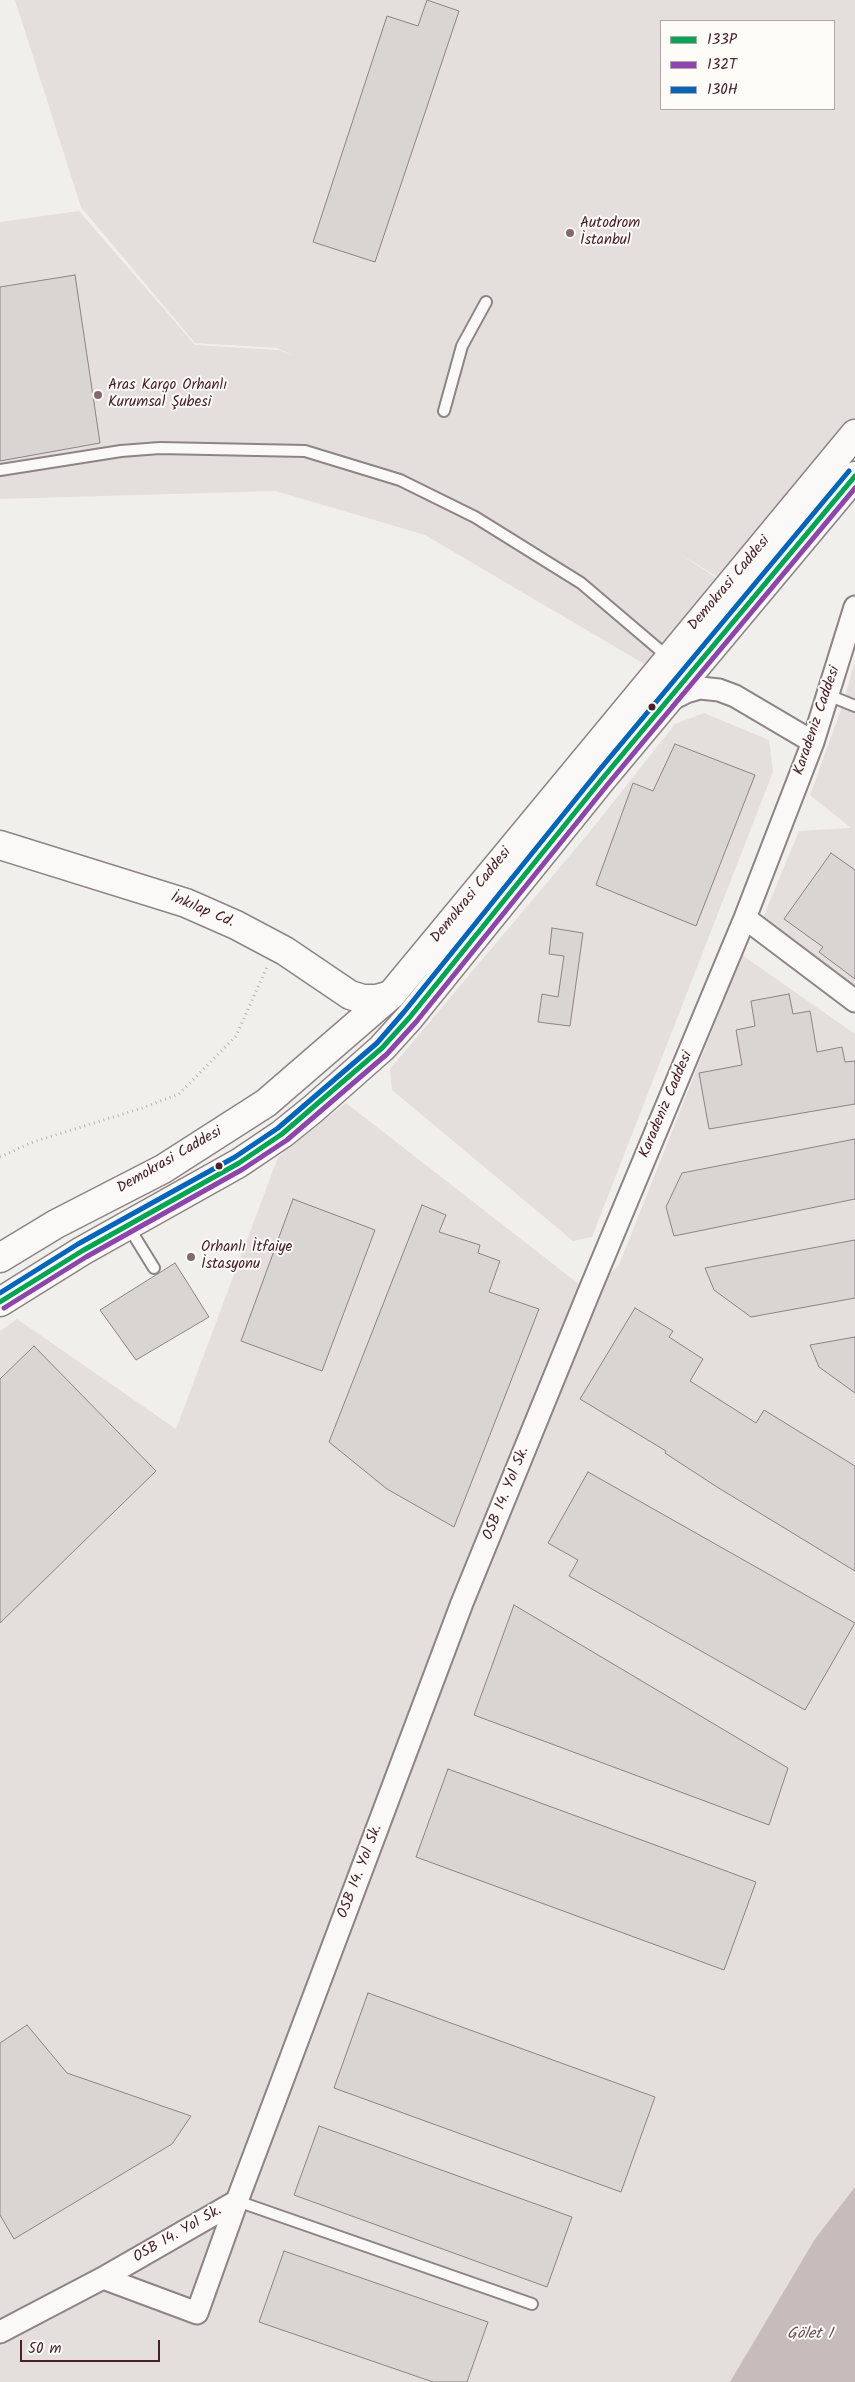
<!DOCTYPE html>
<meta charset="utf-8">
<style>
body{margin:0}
#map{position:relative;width:855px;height:2382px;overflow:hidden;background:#f1efec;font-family:Kalam,sans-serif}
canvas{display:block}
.legend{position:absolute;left:660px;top:20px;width:175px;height:90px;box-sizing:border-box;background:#fdfcf7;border:1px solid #b5a4a5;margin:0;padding:6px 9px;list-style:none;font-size:15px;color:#4a1f2b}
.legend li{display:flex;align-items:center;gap:10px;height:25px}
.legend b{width:25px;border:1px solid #b5a4a5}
.scale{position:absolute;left:20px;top:2340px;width:140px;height:22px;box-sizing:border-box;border:2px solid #4a1f2b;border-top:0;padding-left:6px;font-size:15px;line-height:18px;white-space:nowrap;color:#4a1f2b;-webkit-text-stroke:4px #fdfcf7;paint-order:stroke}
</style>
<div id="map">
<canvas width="855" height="2382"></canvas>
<ul class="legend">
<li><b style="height:6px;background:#00a651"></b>133P</li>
<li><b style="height:6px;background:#8e44ad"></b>132T</li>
<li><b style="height:6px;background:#0065bd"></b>130H</li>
</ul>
<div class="scale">50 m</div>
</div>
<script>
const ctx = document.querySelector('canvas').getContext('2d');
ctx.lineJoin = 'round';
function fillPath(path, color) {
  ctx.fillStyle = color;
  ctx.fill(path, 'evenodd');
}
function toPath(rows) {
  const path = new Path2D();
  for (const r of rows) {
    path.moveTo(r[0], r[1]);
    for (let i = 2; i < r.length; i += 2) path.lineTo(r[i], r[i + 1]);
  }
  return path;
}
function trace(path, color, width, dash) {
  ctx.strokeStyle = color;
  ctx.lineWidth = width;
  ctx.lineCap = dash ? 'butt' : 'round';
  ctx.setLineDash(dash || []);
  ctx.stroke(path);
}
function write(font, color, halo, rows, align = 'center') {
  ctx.font = font + ' Kalam,sans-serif';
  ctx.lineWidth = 4;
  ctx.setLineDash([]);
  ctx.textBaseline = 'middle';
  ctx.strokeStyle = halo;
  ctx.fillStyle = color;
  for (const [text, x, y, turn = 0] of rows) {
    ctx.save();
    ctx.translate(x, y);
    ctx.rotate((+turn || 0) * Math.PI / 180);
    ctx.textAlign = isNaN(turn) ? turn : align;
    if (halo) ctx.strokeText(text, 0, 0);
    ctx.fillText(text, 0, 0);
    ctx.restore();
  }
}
const built = toPath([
 [15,0,855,0,855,422,718,577,678,553,718,579,646,665,425,535,276,491,0,499,0,222,79,211,195,345,279,350,296,357,277,348,195,343,81,207],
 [661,21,834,21,834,109,661,109],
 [855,661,855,991,762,920,799,831,851,828,810,795,843,704],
 [704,713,769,740,773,772,592,1237,573,1241,392,1090,390,1069,588,834,675,724],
 [742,955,855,1034,855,2382,0,2382,0,1331,17,1319,176,1429,278,1157,346,1103,589,1292,619,1265]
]);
const green = toPath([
 [226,1503,372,1581,238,2035,263,2055,256,2076,92,2031,32,1977,0,1870,0,1798,22,1763,0,1741],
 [855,1749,855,2286,806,2382,532,2382,564,2340,615,2358,660,2213,730,2034,778,1977,810,1883,802,1855],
 [95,2308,215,2345,306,2382,0,2382,0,2358]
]);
const water = toPath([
 [855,2187,855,2382,730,2382,815,2239]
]);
const building = toPath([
 [427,0,459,11,375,262,313,242,387,16,418,26,427,0],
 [75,275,100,443,0,461,0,287,75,275],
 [675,744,755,775,696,926,596,885,633,783,653,791,675,744],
 [831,853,855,870,855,979,819,952,823,947,784,919,831,853],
 [552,928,583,933,570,1026,538,1022,542,994,558,997,564,956,549,954,552,928],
 [789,994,793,1014,810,1011,817,1052,842,1047,845,1062,855,1061,855,1104,709,1129,699,1073,742,1065,736,1030,755,1026,751,1001,789,994],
 [855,1139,855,1199,674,1236,666,1207,682,1173,855,1139],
 [293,1199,375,1230,322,1371,241,1341,293,1199],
 [422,1205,446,1215,439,1232,480,1245,478,1253,500,1261,489,1292,539,1309,454,1527,387,1489,329,1442,422,1205],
 [855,1240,855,1298,751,1317,714,1290,705,1268,855,1240],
 [175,1263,209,1317,136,1360,100,1310,175,1263],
 [635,1308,673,1331,669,1337,703,1359,690,1381,756,1423,764,1410,855,1466,855,1571,717,1487,665,1453,666,1451,580,1399,635,1308],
 [855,1337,855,1393,819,1367,810,1345,855,1337],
 [34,1346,156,1471,0,1623,0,1379,34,1346],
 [588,1472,855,1623,805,1710,569,1576,578,1560,548,1543,588,1472],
 [514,1605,788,1768,769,1825,474,1715,514,1605],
 [448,1769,756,1882,724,1970,416,1857,448,1769],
 [368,1993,655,2097,621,2192,334,2088,368,1993],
 [27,2025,67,2073,191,2116,172,2144,14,2239,0,2215,0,2043,27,2025],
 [319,2126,572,2217,547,2287,294,2195,319,2126],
 [284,2251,488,2322,467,2382,433,2382,259,2322,284,2251]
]);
const path = toPath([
 [0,1157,33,1142,142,1108,179,1094,236,1036,267,967]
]);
const lane = toPath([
 [444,411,462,346,486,302],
 [0,470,121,451,160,448,305,451,400,480,475,517,581,583,668,657],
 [828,695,855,706],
 [128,1226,154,1268],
 [237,2201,532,2304]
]);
const street = toPath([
 [668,701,686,692,700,688,719,690,735,696,813,742],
 [745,918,855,1001],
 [103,2278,197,2313,237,2201],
 [0,2332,103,2278,237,2201,462,1603,589,1292,745,918,813,742,855,607]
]);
const secondary = toPath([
 [0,845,186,903,236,925,285,951,350,995,363,999,377,999,391,995]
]);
const primary = toPath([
 [0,1258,56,1224,163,1169,266,1103,391,995,855,434],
 [0,1302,82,1251,239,1163,282,1134,313,1109,382,1048,410,1017,602,779,855,476]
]);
const bus1 = toPath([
 [0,1302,82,1251,239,1163,282,1134,382,1048,410,1017,602,779,855,476]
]);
const bus2 = toPath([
 [4,1308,86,1257,243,1169,287,1140,387,1054,416,1022,608,784,855,488]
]);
const bus3 = toPath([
 [0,1293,78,1244,235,1157,278,1128,377,1043,404,1012,596,774,849,471]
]);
const markers = [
 [570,233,5,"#84686f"],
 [98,395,5,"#84686f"],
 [652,707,4.5,"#4a1f2b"],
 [219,1166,4.5,"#4a1f2b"],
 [191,1257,5,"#84686f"]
];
const poiNames = [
 ["Autodrom",580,224],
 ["İstanbul",580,241],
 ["Aras Kargo Orhanlı",108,386],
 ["Kurumsal Şubesi",108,403],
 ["Orhanlı İtfaiye",201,1248],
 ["İstasyonu",201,1265]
];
const streetNames = [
 ["Demokrasi Caddesi",730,584,-50],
 ["Karadeniz Caddesi",818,721,-71],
 ["Demokrasi Caddesi",472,896,-51],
 ["İnkılap Cd.",202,911,23],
 ["Karadeniz Caddesi",667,1105,-67],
 ["Demokrasi Caddesi",170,1161,-30],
 ["OSB 14. Yol Sk.",507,1494,-68],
 ["OSB 14. Yol Sk.",361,1872,-69],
 ["OSB 14. Yol Sk.",178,2235,-30]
];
const waterNames = [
 ["Gölet 1",810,2335]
];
fillPath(built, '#e4dedd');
fillPath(green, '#e4dedc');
fillPath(water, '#c8bbbb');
fillPath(building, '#d8d5d3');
trace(building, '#8d8485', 1);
trace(lane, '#8d8485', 14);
trace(street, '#8d8485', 25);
trace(secondary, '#8d8485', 31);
trace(primary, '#8d8485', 31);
trace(path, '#b9b4b4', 3, [1, 4]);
trace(lane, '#faf9f7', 10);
trace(street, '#faf9f7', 21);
trace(secondary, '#faf9f7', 28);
trace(primary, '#faf9f7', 28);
trace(bus1, '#00a651', 5);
trace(bus2, '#8e44ad', 5);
trace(bus3, '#0065bd', 5);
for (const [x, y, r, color] of markers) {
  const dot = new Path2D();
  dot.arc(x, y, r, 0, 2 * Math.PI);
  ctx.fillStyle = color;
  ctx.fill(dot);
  trace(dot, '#fdfcf7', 2);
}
write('15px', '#4a1f2b', '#fdfcf7', poiNames, 'left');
write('15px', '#4a1f2b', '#fdfcf7', streetNames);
write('italic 16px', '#704e56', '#fdfcf7', waterNames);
</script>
